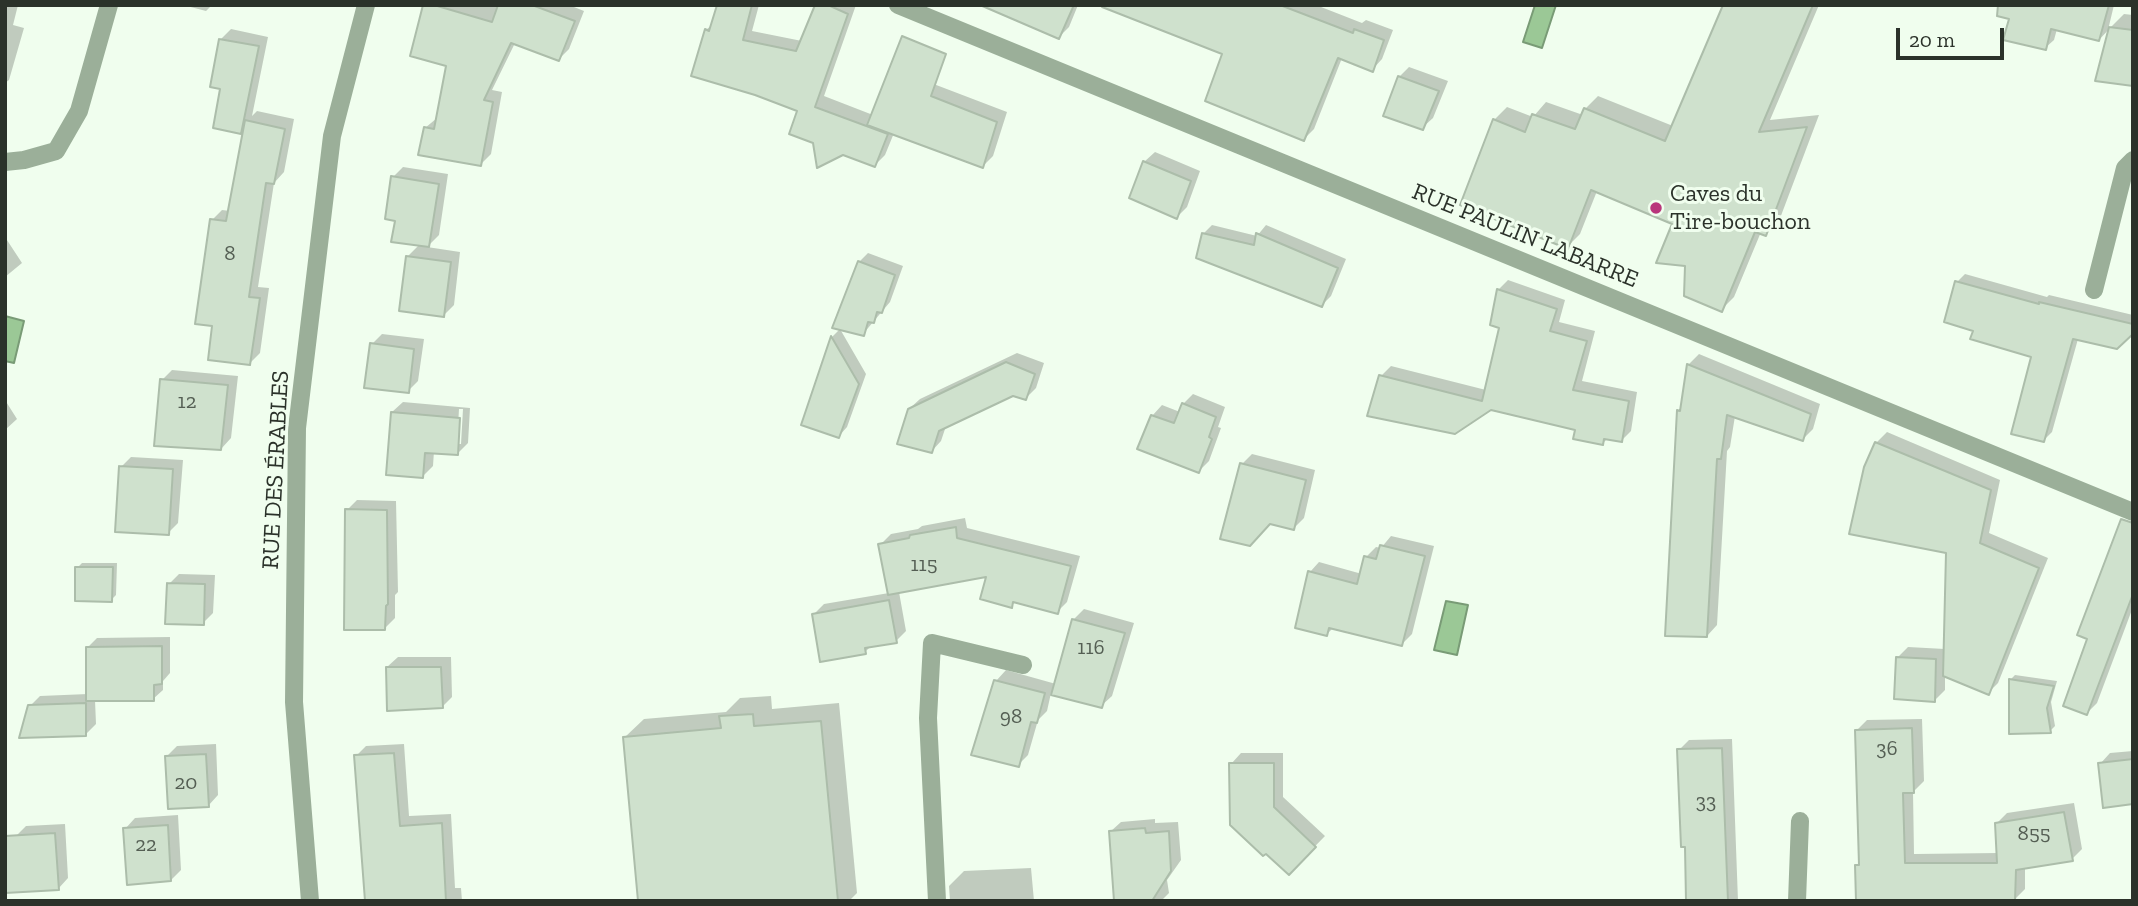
<!DOCTYPE html>
<meta charset="utf-8">
<style>
body{margin:0}
#map{position:relative;width:2138px;height:906px;overflow:hidden;background:#f0feee;font-family:"Zilla Slab",serif}
canvas{display:block}
.frame{position:absolute;inset:0;border:7px solid #2b322a;pointer-events:none}
.scale{position:absolute;left:1896px;top:28px;width:108px;height:32px;box-sizing:border-box;border:4px solid #2b322a;border-top:0;padding-left:9px;font-size:21px;line-height:24px;white-space:nowrap;color:#2b322a;-webkit-text-stroke:5px #f0feee;paint-order:stroke}
</style>
<div id="map">
<canvas width="2138" height="906"></canvas>
<div class="frame"></div>
<div class="scale">20 m</div>
</div>
<script>
const ctx = document.querySelector('canvas').getContext('2d');
ctx.lineJoin = 'round';
function fillPath(path, color) {
  ctx.fillStyle = color;
  ctx.fill(path, 'evenodd');
}
function toPath(rows) {
  const path = new Path2D();
  for (const r of rows) {
    path.moveTo(r[0], r[1]);
    for (let i = 2; i < r.length; i += 2) path.lineTo(r[i], r[i + 1]);
  }
  return path;
}
function trace(path, color, width, dash) {
  ctx.strokeStyle = color;
  ctx.lineWidth = width;
  ctx.lineCap = dash ? 'butt' : 'round';
  ctx.setLineDash(dash || []);
  ctx.stroke(path);
}
function write(font, color, halo, rows, align = 'center') {
  ctx.font = font + ' "Zilla Slab",serif';
  ctx.lineWidth = 6;
  ctx.setLineDash([]);
  ctx.textBaseline = 'middle';
  ctx.strokeStyle = halo;
  ctx.fillStyle = color;
  for (const [text, x, y, turn = 0] of rows) {
    ctx.save();
    ctx.translate(x, y);
    ctx.rotate((+turn || 0) * Math.PI / 180);
    ctx.textAlign = isNaN(turn) ? turn : align;
    if (halo) ctx.strokeText(text, 0, 0);
    ctx.fillText(text, 0, 0);
    ctx.restore();
  }
}
const water = toPath([
 [1535,5,1556,5,1542,48,1523,42,1535,5],
 [5,316,24,321,14,363,5,361,5,316],
 [1446,601,1468,605,1457,655,1434,650,1446,601]
]);
const shadow = toPath([
 [5,5,18,5,13,25,24,28,9,80,5,83],
 [183,5,212,5,206,11],
 [425,5,569,5,584,11,569,49,559,59,515,43,492,90,502,92,491,154,481,164,425,128,437,118,448,65],
 [719,5,759,5,752,31,802,41,817,5,856,5,824,96,873,115,931,83,1007,112,993,156,983,166,894,133,885,155,875,165,815,142,800,110,706,30,714,23],
 [989,5,1078,5,1069,27,1059,37],
 [1242,5,1316,5,1362,23,1366,20,1393,30,1382,59,1372,70,1342,58,1314,129,1304,139,1224,53],
 [1724,5,1819,5,1770,120,1819,115,1779,221,1766,234,1761,232,1734,297,1721,310,1687,264,1674,223,1597,191,1580,234,1567,247,1494,120,1507,107,1533,117,1546,102,1583,115,1585,109,1598,96,1673,126],
 [2014,5,2114,5,2108,30,2124,14,2133,15,2133,85,2110,28,2099,40,2057,29,2054,40,2045,48],
 [231,29,268,37,252,116,257,111,294,119,284,172,274,183,258,287,269,288,260,353,250,363,214,325,212,220,222,210,230,211,246,127,240,132,222,87,220,40],
 [1409,67,1448,81,1433,118,1422,128,1399,77],
 [1155,152,1200,171,1187,207,1177,217,1144,162],
 [403,167,448,174,439,235,427,247,460,252,454,305,444,315,408,256,420,244,397,220,393,177],
 [1212,225,1257,236,1266,225,1346,259,1331,296,1322,305,1203,234],
 [5,237,22,263,5,277],
 [868,253,903,266,890,302,863,334,859,262],
 [1965,274,2047,297,2049,295,2133,315,2133,332,2078,339,2052,432,2044,440,2033,356,1975,330,1957,282],
 [1508,280,1565,300,1559,322,1595,331,1582,381,1637,392,1631,431,1621,441,1608,438,1603,443,1577,428,1381,376,1391,366,1486,390,1501,326,1498,290],
 [840,329,866,374,847,427,839,436,804,424,832,337],
 [382,334,424,339,418,381,408,391,372,344],
 [1017,353,1044,363,1036,388,1026,398,1013,394,946,426,941,441,931,452,909,409,920,399],
 [1699,354,1820,404,1813,429,1803,439,1735,416,1730,447,1727,451,1717,625,1707,636,1679,411,1683,407,1689,364],
 [172,370,238,376,231,438,221,449,162,380],
 [1193,394,1225,407,1218,427,1221,428,1209,461,1199,471,1152,416,1162,405,1180,412,1183,404],
 [5,400,17,419,5,430],
 [403,402,470,408,468,443,458,453,434,451,433,466,423,476,392,412],
 [459,409,463,409,461,444,457,444],
 [1887,432,2000,480,1989,533,2048,558,1998,683,1988,693,1945,675,1945,690,1935,700,1898,657,1908,647,1945,649,1947,552,1865,468,1876,443],
 [1252,454,1315,470,1304,518,1294,528,1242,464],
 [131,457,183,460,178,523,168,533,121,467],
 [357,500,396,501,398,592,395,595,395,618,385,628,347,510],
 [965,518,967,528,1080,556,1067,602,1057,612,1016,601,1011,606,989,575,899,592,906,631,896,641,872,645,865,652,814,614,824,604,889,593,880,545,891,534,918,529,922,526],
 [2133,533,2133,607,2097,703,2087,713,2089,638],
 [1391,536,1434,546,1412,634,1402,644,1334,627,1327,634,1310,572,1319,562,1362,574,1366,557,1376,547,1381,548],
 [82,563,117,563,116,595,111,600,77,568],
 [179,574,215,575,213,613,203,623,169,584],
 [1084,609,1134,623,1112,696,1101,706,1051,693,1047,711,1038,720,1028,755,1018,765,996,681,1006,670,1056,684,1073,620],
 [170,637,170,673,163,681,163,690,153,699,95,700,96,724,86,734,30,706,40,696,88,694,87,648,97,638],
 [398,657,451,657,452,697,442,707,387,667],
 [2015,675,2057,681,2051,702,2055,726,2050,731,2010,680],
 [771,696,772,709,839,703,857,893,849,901,640,901,625,737,644,719,726,712,740,698],
 [1922,719,1924,781,1913,792,1914,854,1998,853,1996,824,2007,813,2074,803,2082,849,2072,859,2025,867,2025,889,2015,899,1857,866,1861,862,1857,730,1867,720],
 [1732,739,1738,901,1688,901,1679,750,1689,740],
 [216,744,218,795,208,806,167,756,177,746],
 [404,744,409,816,451,814,455,888,461,888,462,901,377,901,356,756,366,746],
 [2133,751,2133,803,2100,764,2110,753],
 [1241,753,1283,753,1283,797,1325,836,1289,873,1231,764],
 [178,815,181,870,171,880,125,829,135,818],
 [1155,819,1155,823,1178,822,1181,860,1167,880,1169,893,1161,901,1116,901,1110,832,1121,822],
 [65,824,68,878,58,889,16,836,26,826],
 [1031,868,1034,901,950,901,949,886,964,871]
]);
const building = toPath([
 [423,5,434,5,492,22,498,5,532,5,575,21,559,61,511,43,484,100,493,102,481,166,418,155,424,127,434,129,446,66,410,56,423,5],
 [717,5,752,5,743,40,796,51,815,5,828,5,848,14,815,107,888,134,875,167,843,155,817,168,813,143,789,134,797,111,755,95,691,76,705,29,709,31,717,5],
 [980,5,1074,5,1059,39,980,5],
 [1102,5,1280,5,1353,33,1354,29,1384,40,1373,72,1338,58,1304,141,1205,101,1222,54,1102,7,1102,5],
 [1723,5,1813,5,1759,132,1807,127,1766,236,1755,232,1722,312,1684,296,1685,266,1656,263,1672,224,1591,190,1568,249,1460,205,1493,119,1525,132,1532,114,1575,129,1584,108,1665,141,1723,5],
 [1998,5,2109,5,2099,41,2051,29,2046,50,2003,40,2009,19,1997,16,1998,5],
 [2109,27,2133,30,2133,86,2095,81,2109,27],
 [902,36,946,54,931,96,997,122,983,168,867,125,902,36],
 [219,39,259,46,241,134,213,128,220,89,210,87,219,39],
 [1398,76,1439,91,1423,130,1383,116,1398,76],
 [245,120,285,129,274,184,266,183,249,297,260,298,250,365,208,360,212,326,195,324,210,219,226,221,245,120],
 [1143,161,1191,181,1177,219,1129,198,1143,161],
 [391,176,439,184,429,247,391,242,395,221,385,219,391,176],
 [1202,233,1254,245,1256,233,1338,268,1322,307,1196,258,1202,233],
 [406,256,451,262,444,317,399,311,406,256],
 [858,261,895,275,882,313,877,312,874,323,868,322,864,336,832,328,858,261],
 [1955,281,2039,304,2039,302,2133,324,2133,334,2117,349,2073,339,2044,442,2011,434,2031,357,1970,339,1973,331,1944,322,1955,281],
 [1497,289,1557,309,1550,331,1587,341,1573,390,1629,401,1622,442,1604,439,1603,445,1573,439,1575,430,1491,410,1455,434,1367,416,1379,375,1482,401,1499,328,1490,325,1497,289],
 [831,336,859,384,839,438,801,425,831,336],
 [370,343,414,349,409,393,364,388,370,343],
 [1006,362,1035,374,1026,400,1013,396,939,431,932,453,897,444,908,409,1006,362],
 [1687,364,1811,414,1803,441,1727,415,1721,459,1717,459,1707,637,1665,636,1677,410,1680,411,1687,364],
 [160,379,228,385,221,450,154,446,160,379],
 [1182,403,1216,417,1209,437,1212,439,1199,473,1137,449,1151,415,1174,423,1182,403],
 [391,412,460,418,458,455,425,453,423,478,386,475,391,412],
 [1875,442,1991,490,1980,543,2039,568,1989,695,1943,676,1946,553,1849,534,1864,467,1875,442],
 [1240,463,1306,480,1294,530,1270,524,1250,546,1220,539,1240,463],
 [119,466,173,469,169,535,115,532,119,466],
 [345,509,387,510,388,604,386,606,385,630,344,630,345,509],
 [2121,519,2133,523,2133,594,2087,715,2063,706,2087,639,2077,635,2121,519],
 [956,527,957,538,1071,566,1058,614,1013,602,1012,608,980,599,986,577,888,595,878,544,909,538,910,535,956,527],
 [1380,545,1425,556,1402,646,1329,628,1327,636,1295,628,1308,571,1357,584,1364,556,1376,559,1380,545],
 [75,567,113,567,112,602,75,601,75,567],
 [167,583,205,584,204,625,165,624,167,583],
 [889,600,897,643,865,648,866,654,820,662,812,614,889,600],
 [1072,619,1125,633,1102,708,1051,695,1072,619],
 [162,646,162,684,154,685,154,701,86,701,86,647,162,646],
 [1896,657,1936,659,1935,702,1894,699,1896,657],
 [386,667,441,667,443,708,387,711,386,667],
 [2009,679,2054,686,2047,708,2051,733,2009,734,2009,679],
 [994,680,1045,693,1037,723,1031,722,1019,767,971,755,994,680],
 [86,703,86,736,19,738,28,705,86,703],
 [753,714,754,726,821,721,838,901,638,901,623,737,721,728,719,716,753,714],
 [1912,728,1914,793,1903,793,1905,863,1997,863,1995,823,2064,812,2073,861,2016,870,2015,901,1856,901,1855,865,1859,865,1855,730,1912,728],
 [1722,748,1728,901,1686,901,1685,847,1681,847,1677,749,1722,748],
 [394,753,400,826,442,823,446,901,365,901,354,755,394,753],
 [206,754,209,807,168,809,165,756,206,754],
 [2133,759,2133,804,2103,808,2098,763,2133,759],
 [1229,763,1274,763,1274,807,1316,847,1289,875,1266,854,1263,856,1230,825,1229,763],
 [168,825,171,881,127,885,123,828,168,825],
 [1145,828,1146,833,1169,831,1171,871,1152,901,1114,901,1109,831,1145,828],
 [55,833,59,890,5,893,5,836,55,833]
]);
const minor = toPath([
 [898,5,2133,512],
 [5,162,24,160,56,151,79,111,109,5],
 [2094,290,2125,168,2133,160],
 [310,901,294,702,297,428,332,136,366,5],
 [937,901,928,718,932,643,1023,665],
 [1797,901,1800,821]
]);
const markers = [
 [1656,208,7,"#b9367c"]
];
const numberNames = [
 ["8",230,254],
 ["12",187,402],
 ["115",924,565],
 ["116",1091,648],
 ["98",1011,717],
 ["36",1887,749],
 ["20",186,783],
 ["33",1706,802],
 ["855",2034,834],
 ["22",146,845]
];
const poiNames = [
 ["Caves du",1670,194],
 ["Tire-bouchon",1670,222]
];
const streetNames = [
 ["RUE PAULIN LABARRE",1525,236,22],
 ["RUE DES ÉRABLES",276,470,-87]
];
fillPath(water, '#9bc896');
trace(water, '#799b76', 2);
fillPath(shadow, '#0003');
fillPath(building, '#cfe1cd');
trace(building, '#acbdaa', 2);
trace(minor, '#9baf99', 18);
for (const [x, y, r, color] of markers) {
  const dot = new Path2D();
  dot.arc(x, y, r, 0, 2 * Math.PI);
  ctx.fillStyle = color;
  ctx.fill(dot);
  trace(dot, '#f0feee', 2.5);
}
write('21px', '#545e53', null, numberNames);
write('24px', '#2b322a', '#f0feee', poiNames, 'left');
write('24px', '#2b322a', '#f0feee', streetNames);
</script>
